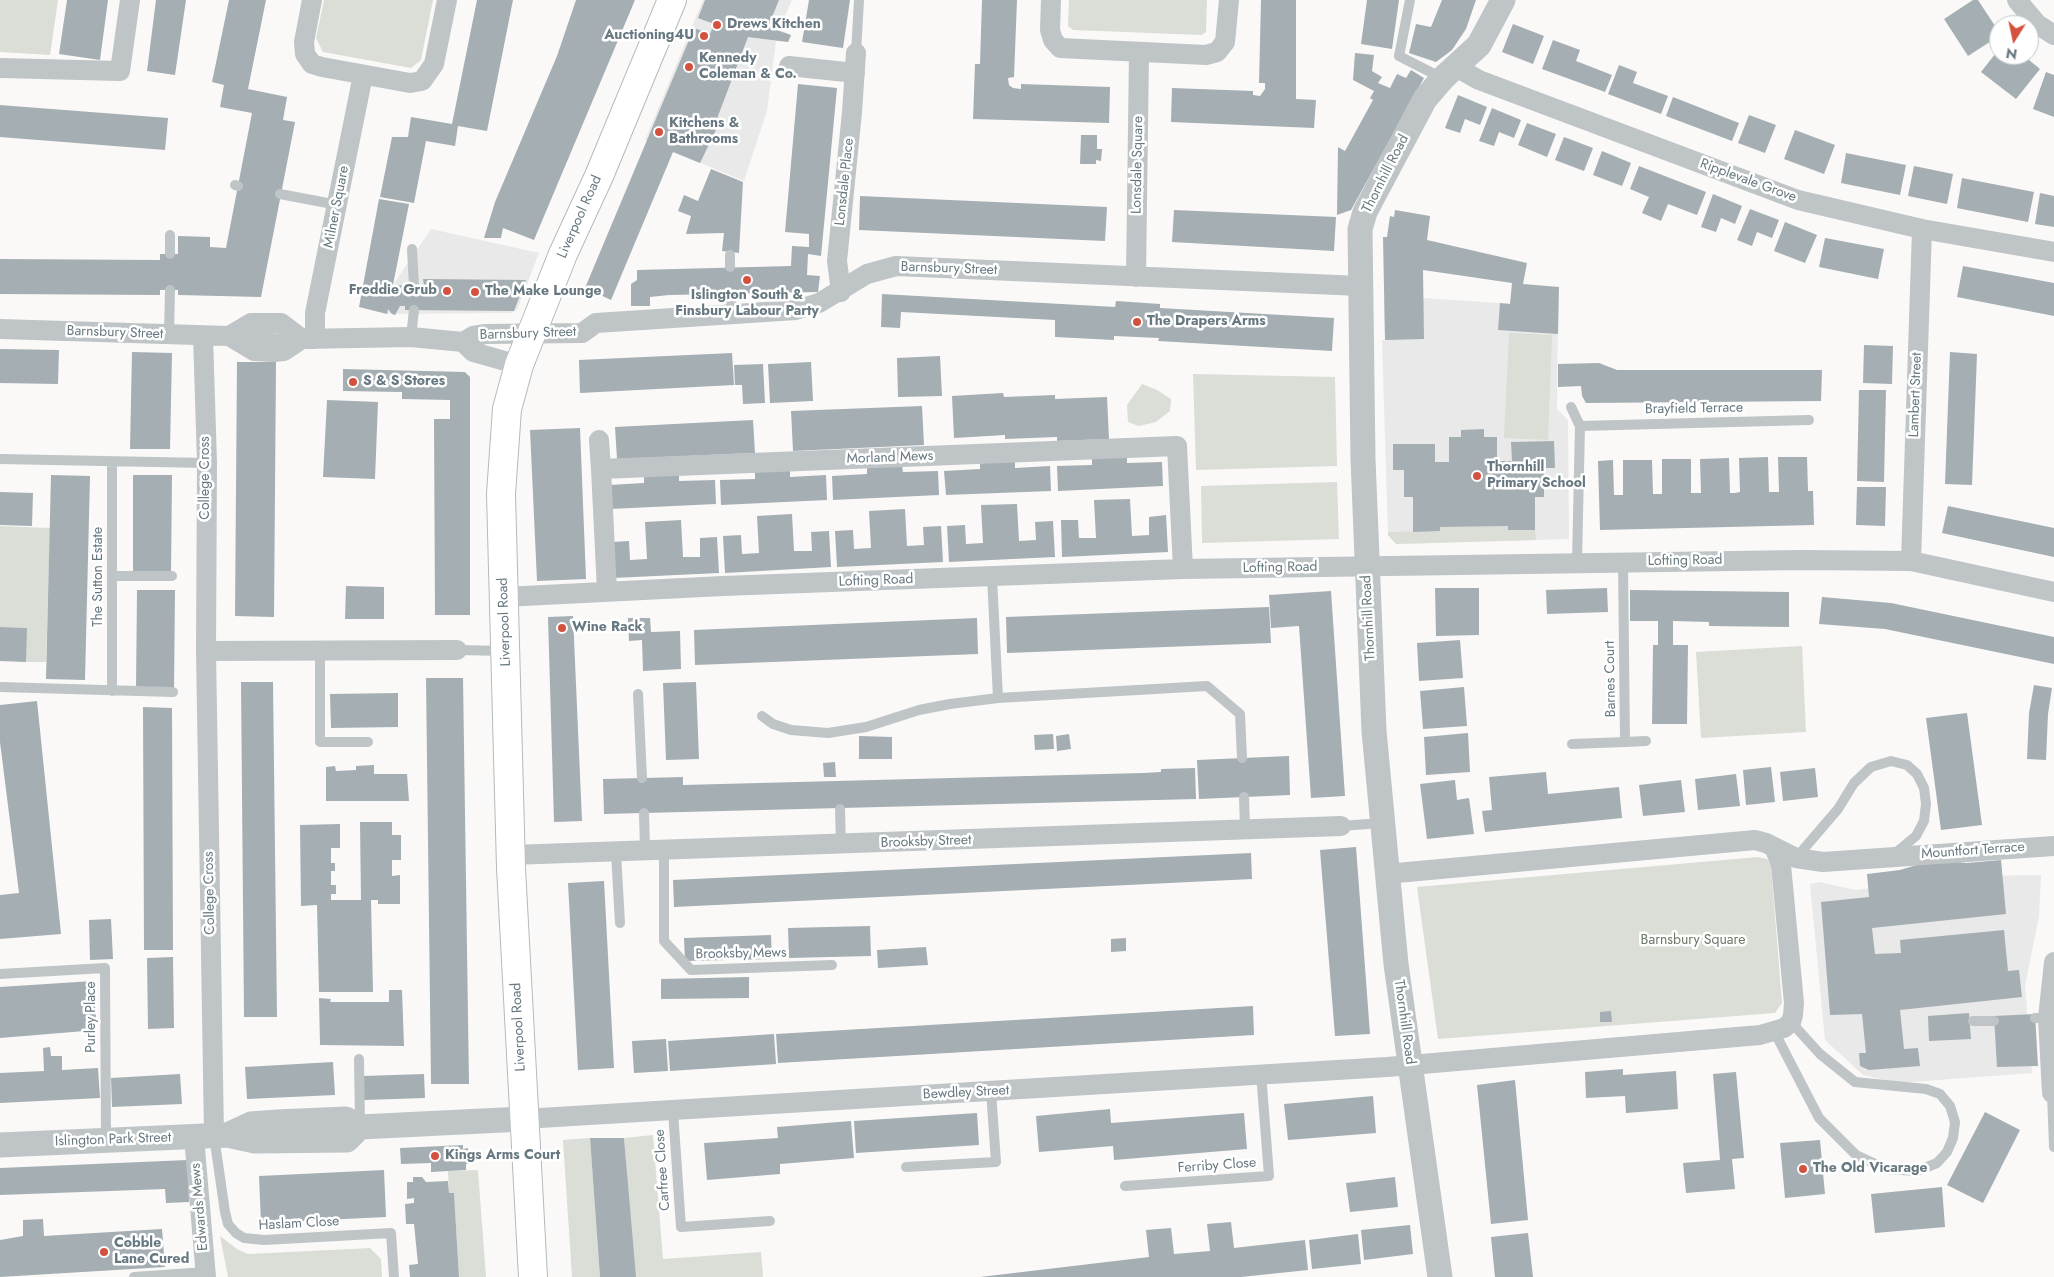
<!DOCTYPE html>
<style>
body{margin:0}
#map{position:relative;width:2054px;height:1277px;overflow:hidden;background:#faf9f8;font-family:Jost,sans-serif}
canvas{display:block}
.north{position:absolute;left:1989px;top:15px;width:50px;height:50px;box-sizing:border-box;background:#fff;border:1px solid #c2c9cc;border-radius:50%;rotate:190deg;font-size:14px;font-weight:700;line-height:20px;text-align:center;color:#677880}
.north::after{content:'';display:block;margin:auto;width:18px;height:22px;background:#d3513f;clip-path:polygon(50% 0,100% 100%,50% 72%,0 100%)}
</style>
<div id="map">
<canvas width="2054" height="1277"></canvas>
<div class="north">N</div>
</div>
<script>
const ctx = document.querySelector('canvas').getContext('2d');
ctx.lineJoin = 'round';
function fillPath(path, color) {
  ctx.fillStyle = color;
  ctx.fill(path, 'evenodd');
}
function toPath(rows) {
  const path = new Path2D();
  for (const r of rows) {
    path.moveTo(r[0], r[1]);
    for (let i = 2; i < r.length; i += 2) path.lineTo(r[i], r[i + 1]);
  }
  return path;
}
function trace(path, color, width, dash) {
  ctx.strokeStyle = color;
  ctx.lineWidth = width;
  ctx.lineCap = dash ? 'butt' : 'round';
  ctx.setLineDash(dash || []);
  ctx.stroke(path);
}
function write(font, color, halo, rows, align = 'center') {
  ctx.font = font + ' Jost,sans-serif';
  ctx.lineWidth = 5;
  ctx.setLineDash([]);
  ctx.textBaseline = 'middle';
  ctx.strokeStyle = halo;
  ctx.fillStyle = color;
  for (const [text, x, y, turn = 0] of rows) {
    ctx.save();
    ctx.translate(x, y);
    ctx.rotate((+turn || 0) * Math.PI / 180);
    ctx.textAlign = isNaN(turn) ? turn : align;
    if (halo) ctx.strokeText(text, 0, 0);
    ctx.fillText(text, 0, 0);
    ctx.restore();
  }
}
const built = toPath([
 [703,0,792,0,779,30,791,35,788,42,776,41,767,111,744,181,645,140],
 [431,229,539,253,517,310,510,313,387,314,393,285],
 [1384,298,1423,298,1558,307,1557,409,1568,420,1569,539,1396,544,1388,535,1382,340,1385,340],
 [2041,875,2039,917,2025,986,2032,1073,1898,1083,1863,1075,1825,1040,1810,884,1820,882,1855,890,1970,876]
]);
const green = toPath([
 [0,0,58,0,50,55,0,52],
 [324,0,433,0,421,60,411,68,323,52,316,38],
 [1069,0,1207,0,1206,32,1202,35,1073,30,1068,26],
 [1509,333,1552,335,1548,440,1504,438],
 [1193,374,1335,377,1337,466,1196,470],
 [1142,384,1157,390,1171,399,1170,411,1156,422,1139,426,1128,422,1127,405],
 [1337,482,1339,539,1202,543,1201,486],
 [0,526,50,528,46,662,26,662,26,628,0,627],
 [1508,526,1508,530,1535,530,1536,540,1396,544,1388,535,1388,532,1440,531,1440,527],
 [1802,646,1806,732,1701,738,1696,652],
 [1758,857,1767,859,1771,866,1782,1003,1775,1013,1438,1039,1417,887],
 [653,1135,663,1259,761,1252,763,1277,635,1277,624,1138],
 [590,1138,600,1277,572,1277,563,1140],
 [478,1170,486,1277,459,1277,454,1193,449,1193,448,1171],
 [220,1236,237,1249,248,1254,370,1248,381,1259,382,1277,228,1277]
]);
const building = toPath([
 [67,0,108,0,100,60,59,54],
 [156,0,186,0,175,75,147,71],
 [229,0,266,0,248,89,287,97,283,120,295,122,261,297,178,295,178,290,160,290,160,295,0,294,0,259,160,260,160,254,178,254,178,236,210,237,210,247,226,248,252,113,220,107,224,85,212,82],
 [477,0,513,0,487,131,458,126,455,146,426,141,414,203,380,197,392,137,408,137,411,117,452,124],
 [576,0,635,0,534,240,503,228,501,238,484,238,495,202,557,56],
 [705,0,779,0,768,27,791,35,788,42,748,37,713,129,716,130,700,163,673,152,611,300,598,294,590,297,586,294,585,288,694,28,710,34,714,24,698,18],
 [809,0,850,0,843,48,802,42],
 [982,0,1017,0,1014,77,1008,78,1009,85,1013,88,1021,89,1021,84,1110,87,1109,123,973,119,975,64,980,64],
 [1261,0,1296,0,1296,99,1316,100,1314,128,1171,122,1172,88,1253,91,1253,95,1260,96,1265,89,1265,83,1259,83],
 [1367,0,1399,0,1392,49,1361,44],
 [1442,0,1476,0,1466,29,1452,50,1436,62,1409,53,1416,24,1431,27],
 [1973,0,1978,0,1999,32,1999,36,1968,56,1944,19],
 [1513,24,1544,36,1533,64,1502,52],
 [1553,40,1580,50,1576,61,1612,75,1605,92,1542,69],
 [1999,49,1999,55,2023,55,2040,69,2016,99,1981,72],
 [1355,53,1374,55,1372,71,1382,77,1378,83,1390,88,1397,74,1406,78,1411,70,1424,78,1351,210,1337,215,1338,147,1345,151,1373,100,1370,98,1374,91,1353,80],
 [1619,65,1637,72,1633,83,1668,96,1661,114,1608,94],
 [2046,72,2054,75,2054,117,2033,109],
 [798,84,837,88,821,256,808,254,807,275,820,276,818,292,669,295,650,297,650,306,631,306,631,284,637,280,637,270,791,266,792,246,809,247,809,234,785,232],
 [1458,95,1487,107,1480,125,1465,119,1460,133,1445,128],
 [1673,97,1739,123,1732,141,1666,116],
 [0,105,168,118,165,150,0,137],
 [1492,108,1521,120,1514,138,1499,132,1494,146,1479,141],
 [1749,115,1776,125,1765,153,1738,143],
 [1527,123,1556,134,1547,157,1518,145],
 [1795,130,1835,145,1824,174,1784,159],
 [1081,135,1097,135,1097,149,1102,149,1101,161,1096,160,1096,164,1080,164],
 [1564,137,1593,148,1584,171,1555,160],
 [1602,151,1631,163,1622,186,1593,175],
 [1846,153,1906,165,1900,195,1841,183],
 [1639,166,1706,192,1697,215,1668,204,1661,221,1642,213,1649,197,1630,189],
 [1914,166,1953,174,1947,204,1908,196],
 [711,169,743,182,739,253,722,251,724,233,686,234,691,216,678,211,684,195,698,201],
 [1962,178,2034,192,2028,222,1957,208],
 [2040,193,2054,196,2054,227,2035,224],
 [1713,194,1742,206,1735,224,1721,218,1716,232,1701,227],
 [860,196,1107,207,1105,241,859,230],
 [379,199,409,204,393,285,424,286,423,279,526,280,514,311,405,310,405,306,400,306,395,315,392,314,388,309,387,314,359,307],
 [1750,209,1779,220,1772,238,1757,232,1752,246,1737,240],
 [1174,210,1336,217,1334,251,1172,242],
 [1395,210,1430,216,1427,240,1527,263,1523,284,1559,287,1558,334,1498,330,1500,303,1510,304,1512,283,1423,270,1424,339,1385,340,1383,237,1387,237,1390,216,1394,217],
 [1785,222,1817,235,1805,263,1774,251],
 [1825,238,1884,249,1878,279,1819,267],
 [1963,266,2054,283,2054,316,1957,297],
 [882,294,1115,307,1116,301,1160,304,1160,308,1334,318,1332,351,1158,341,1159,338,1114,336,1114,340,1055,337,1055,320,901,312,900,328,881,327],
 [1864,345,1893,346,1892,384,1863,383],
 [0,349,59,350,58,384,0,383],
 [132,352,172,353,170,449,130,449],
 [1950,352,1977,354,1972,485,1945,484],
 [732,353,734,385,580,393,579,360],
 [940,356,942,396,898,397,897,358],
 [237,362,276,362,274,617,235,616],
 [811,362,813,401,770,403,768,364],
 [1599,363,1617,370,1822,370,1821,401,1586,403,1582,396,1581,386,1558,387,1558,364],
 [763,364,765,403,743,404,742,385,735,385,734,365],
 [343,369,465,372,470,377,470,615,435,615,434,419,450,419,450,400,402,399,402,392,343,391],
 [1859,390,1886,390,1884,482,1857,481],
 [1003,393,1004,397,1055,395,1055,399,1107,397,1109,439,1057,441,1057,437,1005,439,1005,435,954,438,952,396],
 [327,400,378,402,375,479,323,477],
 [922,406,924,445,793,451,791,411],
 [753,420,755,453,617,459,615,427],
 [580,428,586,579,537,581,530,430],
 [1484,429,1484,437,1497,437,1497,461,1512,461,1511,442,1554,441,1555,468,1544,468,1544,497,1535,497,1535,530,1508,530,1508,526,1440,527,1440,531,1413,532,1413,497,1404,497,1404,470,1393,470,1393,444,1435,444,1435,462,1449,462,1449,437,1461,437,1461,430],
 [1127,457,1127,463,1162,462,1163,486,1058,491,1057,466,1092,465,1092,458],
 [1768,457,1769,492,1779,492,1778,457,1807,457,1808,491,1813,491,1814,525,1600,530,1598,461,1613,460,1614,495,1623,495,1623,460,1652,460,1653,494,1662,494,1662,459,1691,459,1691,493,1701,493,1700,459,1729,458,1730,493,1735,493,1740,492,1739,458],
 [1015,461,1015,468,1050,466,1051,491,946,495,944,471,980,469,980,463],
 [902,466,903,472,938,471,939,495,833,500,832,476,867,474,867,467],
 [790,470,790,477,826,475,827,500,721,505,720,480,755,479,755,472],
 [51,475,90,476,85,680,46,679],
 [133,475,172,475,171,574,133,573],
 [679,475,679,481,715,480,716,504,610,509,609,485,644,483,644,476],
 [1857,487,1886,487,1885,526,1856,525],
 [0,492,33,493,32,526,0,525],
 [1130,499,1132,536,1149,535,1149,517,1166,515,1168,552,1062,557,1061,520,1078,520,1079,538,1096,538,1094,500],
 [1017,504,1019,541,1036,540,1035,522,1053,521,1055,557,949,562,947,526,965,525,966,544,983,543,981,505],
 [1948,506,2054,528,2054,557,1942,533],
 [905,509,907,546,924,545,923,527,941,526,943,562,837,567,835,531,853,530,854,549,871,548,869,511],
 [792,514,794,551,812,551,811,532,829,531,831,567,725,573,723,536,741,535,742,554,759,553,757,516],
 [681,520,683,557,700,557,700,538,717,537,719,573,613,578,612,542,629,541,630,560,647,559,645,522],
 [346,586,384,587,384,619,345,619],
 [1435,588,1479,588,1479,635,1436,636],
 [1607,588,1608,612,1547,614,1546,590],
 [137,590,175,590,174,689,136,689],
 [1630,590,1789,592,1789,627,1709,626,1709,622,1673,621,1673,645,1688,645,1687,724,1652,724,1653,645,1658,645,1658,621,1630,621],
 [1331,591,1345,796,1311,798,1299,626,1271,628,1269,595],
 [1822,597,1891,603,2054,637,2054,664,1885,629,1819,624],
 [1269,607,1271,643,1007,653,1006,617],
 [573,616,582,821,554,822,548,617],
 [628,618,650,618,651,632,680,631,681,669,643,671,642,640,629,641],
 [977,618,978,654,695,665,694,630],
 [0,627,27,628,26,662,0,661],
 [1460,640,1463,678,1419,681,1417,643],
 [426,678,463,678,469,1084,431,1084],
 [241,682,273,682,277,1017,244,1017],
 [696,682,699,759,666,760,663,683],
 [2034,685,2052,688,2048,714,2046,760,2027,759,2029,713],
 [1464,687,1467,726,1423,729,1420,691],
 [398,693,398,727,331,728,330,694],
 [37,701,61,934,0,939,0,895,19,893,0,742,0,705],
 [143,707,172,708,173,950,144,950],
 [1967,713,1982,825,1941,830,1926,718],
 [1468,733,1470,772,1426,775,1424,737],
 [1053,734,1054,749,1035,750,1034,735],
 [1069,734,1071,749,1057,751,1056,736],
 [859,736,892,737,892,759,859,759],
 [1289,756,1290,795,1199,799,1197,760],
 [835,762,836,777,824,777,823,763],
 [374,765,374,774,407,774,409,801,326,801,326,767,335,766,336,771,356,770,356,766],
 [1771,767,1775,802,1746,805,1743,770],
 [1195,768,1196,799,604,814,603,779,683,777,683,785,1143,773,1161,772,1161,769],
 [1815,768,1818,797,1783,801,1780,772],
 [1546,772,1548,794,1619,787,1622,818,1485,832,1482,811,1492,810,1489,777],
 [1736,774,1740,806,1698,810,1695,779],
 [1455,780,1457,800,1469,798,1474,834,1427,839,1420,784],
 [1681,780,1685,812,1643,816,1639,785],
 [360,822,392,822,392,835,401,835,401,860,392,860,392,876,400,875,400,904,378,904,378,900,371,900,373,992,319,992,317,905,301,906,300,825,340,824,340,848,331,848,331,863,335,863,335,871,331,871,331,885,336,885,336,894,331,894,331,900,361,900],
 [1356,847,1370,1034,1335,1036,1320,850],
 [1251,853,1252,879,674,907,673,880],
 [1933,860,1967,863,2001,860,2006,914,1872,928,1875,954,1901,953,1900,940,2004,930,2008,971,2019,970,2022,997,1900,1010,1904,1049,1918,1048,1920,1066,1869,1070,1860,1066,1859,1053,1866,1053,1862,1014,1830,1015,1821,902,1869,897,1867,874,1900,870],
 [604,881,614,1068,578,1070,568,883],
 [111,919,113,959,90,960,89,920],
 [870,926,871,956,789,958,788,928],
 [771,935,772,959,685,961,684,938],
 [1126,938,1126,951,1111,952,1111,939],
 [926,947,928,965,878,968,877,950],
 [173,957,174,1028,148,1029,147,958],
 [749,977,749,998,661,999,661,979],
 [93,981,97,1030,0,1038,0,987],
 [389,990,402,990,404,1046,320,1045,319,998,331,999,330,1002,389,1002],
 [1253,1006,1254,1035,778,1063,776,1034],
 [1611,1011,1612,1022,1600,1022,1600,1012],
 [1969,1013,1971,1039,1929,1041,1928,1016],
 [2035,1014,2038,1066,1997,1067,1994,1016],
 [774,1034,776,1064,670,1071,668,1041],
 [666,1039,668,1071,634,1073,632,1041],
 [50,1047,51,1056,62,1056,62,1070,98,1068,100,1098,0,1103,0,1073,44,1071,43,1048],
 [333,1062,335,1095,247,1099,245,1067],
 [1623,1069,1623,1075,1676,1071,1678,1109,1626,1113,1625,1096,1586,1098,1585,1072],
 [1736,1072,1744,1158,1732,1159,1735,1189,1686,1193,1683,1163,1720,1160,1713,1074],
 [180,1074,182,1104,112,1107,111,1078],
 [424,1074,425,1098,364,1100,363,1076],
 [1515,1080,1528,1220,1491,1224,1477,1085],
 [1373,1096,1376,1133,1288,1140,1284,1104],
 [1110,1109,1111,1123,1244,1113,1247,1149,1114,1160,1113,1146,1039,1152,1036,1116],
 [1985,1112,2020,1130,1983,1203,1947,1185],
 [977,1113,979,1145,856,1153,854,1121],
 [851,1121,854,1158,780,1164,780,1174,707,1180,704,1143,778,1138,777,1127],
 [590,1138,624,1138,636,1277,600,1277],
 [1820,1140,1825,1194,1785,1198,1780,1143],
 [463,1145,463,1149,468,1148,469,1164,466,1164,466,1170,431,1172,431,1163,401,1164,400,1148],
 [188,1160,189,1202,166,1203,165,1189,0,1195,0,1168],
 [384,1170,386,1217,261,1223,259,1176],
 [413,1177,422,1177,426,1182,448,1181,449,1193,454,1193,459,1277,410,1277,409,1265,418,1264,414,1224,406,1224,405,1204,414,1203,414,1198,407,1199,407,1182,413,1182],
 [1395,1177,1398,1207,1350,1212,1346,1183],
 [1942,1187,1945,1227,1875,1233,1871,1194],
 [43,1219,44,1236,162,1229,165,1267,0,1277,0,1240,23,1236,23,1220],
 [1231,1222,1234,1248,1305,1240,1308,1270,1241,1277,980,1277,1149,1257,1146,1230,1171,1228,1174,1254,1210,1251,1207,1224],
 [1410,1225,1413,1254,1364,1260,1361,1230],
 [1528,1233,1533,1277,1495,1277,1491,1237],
 [1358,1234,1361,1264,1312,1269,1309,1240]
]);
const service = toPath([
 [1410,0,1399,56,1442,78],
 [856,53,859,0],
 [235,185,238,186],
 [280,194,338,205],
 [412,249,414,286],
 [170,254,170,235],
 [730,267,730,255],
 [731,294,732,315],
 [169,334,170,290],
 [238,337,298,339],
 [411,337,414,310],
 [1571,407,1580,426,1577,562],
 [1580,426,1809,420],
 [0,459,207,463],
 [113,576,172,576],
 [992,577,998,698],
 [320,650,320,742,368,742],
 [457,650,505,651],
 [0,687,173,692],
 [112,691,112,462],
 [638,694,642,778],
 [762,716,773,724,791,730,828,733,866,727,919,710,950,704,998,698,1207,686,1240,714,1242,758],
 [1625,742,1646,741],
 [1572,744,1625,742,1623,562],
 [1244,797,1245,829],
 [840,809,841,845],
 [644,813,645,850],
 [1341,826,1381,823],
 [664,849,664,941,691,970,832,965],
 [616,853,620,923],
 [1796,858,1838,809,1854,783,1871,767,1891,761,1907,765,1917,774,1924,788,1926,804,1924,821,1916,836,1893,855],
 [0,974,105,968,106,1139],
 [2035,1018,2048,1018],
 [1973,1021,1994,1021],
 [1775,1033,1819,1118,1856,1155,1886,1169,1917,1171,1937,1163,1947,1152,1953,1138,1955,1122,1950,1106,1940,1094,1926,1089,1855,1082,1820,1054,1791,1022],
 [359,1059,360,1126],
 [2052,1093,2054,1147],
 [673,1111,681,1227,770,1221],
 [214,1136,225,1212,228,1224,236,1233,244,1238,264,1240,391,1233,394,1277],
 [906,1167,996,1162,991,1091],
 [1125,1186,1269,1176,1261,1073],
 [134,1277,206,1272]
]);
const minor = toPath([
 [312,0,304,42,305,54,312,64,322,67,410,83,422,81,434,64,447,0],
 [1051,0,1050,30,1053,40,1060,48,1206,55,1217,52,1225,42,1229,0],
 [2017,0,2037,24,2054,35],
 [789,66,855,73],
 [1456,67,1479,80,1798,200,1922,229,2054,252],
 [0,68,120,71,130,0],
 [1136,277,1139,53],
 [841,292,837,261,852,112,856,53],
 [0,329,229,336,254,351,274,352,284,351,302,339,411,337,463,342,473,336,486,334,582,333,596,323,796,310,819,303,867,274,896,266,1360,286],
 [203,336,207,463,206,651,214,1135],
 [229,336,251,323,281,323,302,339],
 [315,339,315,313,363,75],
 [463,342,473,352,519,365],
 [599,440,601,469],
 [1911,561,1922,229],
 [607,591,601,469,1177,446,1183,569],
 [504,597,723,586,1183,569,1802,560,1911,561,2054,592],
 [206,651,457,650],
 [1774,847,1796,858,1823,862,2054,846],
 [511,855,1341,826],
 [2052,1093,2048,1018,2054,962],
 [523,1119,1387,1067,1760,1035,1784,1028,1791,1022,1793,1015,1794,1003,1781,865,1774,847,1766,843,1755,840,1386,874],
 [194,1137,206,1277]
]);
const tertiary = toPath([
 [227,1135,251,1124,277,1122,346,1119,360,1127,523,1119],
 [0,1145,227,1135,255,1141,347,1140,360,1127],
 [1440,1277,1396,964,1374,731,1363,459,1360,229,1365,212,1425,99,1443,78,1479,45,1503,0]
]);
const secondary = toPath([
 [533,1277,511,868,501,494,507,409,519,365,563,254,599,176,672,0]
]);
const markers = [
 [717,25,5,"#d3513f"],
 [704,36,5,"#d3513f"],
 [689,67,5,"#d3513f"],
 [659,132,5,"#d3513f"],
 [747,280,5,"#d3513f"],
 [447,291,5,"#d3513f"],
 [475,292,5,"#d3513f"],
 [1137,322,5,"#d3513f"],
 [353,382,5,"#d3513f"],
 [1477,476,5,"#d3513f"],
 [562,628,5,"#d3513f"],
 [435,1156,5,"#d3513f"],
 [1803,1169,5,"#d3513f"],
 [104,1252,5,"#d3513f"]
];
const poiNames = [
 ["Drews Kitchen",727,25],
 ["Auctioning4U",694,36,"right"],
 ["Kennedy",699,59],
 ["Coleman & Co.",699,75],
 ["Kitchens &",669,124],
 ["Bathrooms",669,140],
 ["Freddie Grub",437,291,"right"],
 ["The Make Lounge",485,292],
 ["Islington South &",747,296,"center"],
 ["Finsbury Labour Party",747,312,"center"],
 ["The Drapers Arms",1147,322],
 ["S & S Stores",363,382],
 ["Thornhill",1487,468],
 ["Primary School",1487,484],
 ["Wine Rack",572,628],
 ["Kings Arms Court",445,1156],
 ["The Old Vicarage",1813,1169],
 ["Cobble",114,1244],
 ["Lane Cured",114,1260]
];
const streetNames = [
 ["Lonsdale Square",1138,165,-89],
 ["Thornhill Road",1386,174,-63],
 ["Ripplevale Grove",1748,181,20],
 ["Lonsdale Place",845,182,-84],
 ["Milner Square",337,207,-79],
 ["Liverpool Road",580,217,-66],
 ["Barnsbury Street",949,269,2],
 ["Barnsbury Street",115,333,2],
 ["Barnsbury Street",528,334,-2],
 ["Lambert Street",1916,395,-88],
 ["Brayfield Terrace",1694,409,-1],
 ["Morland Mews",890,458,-2],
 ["College Cross",206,478,-90],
 ["Lofting Road",1685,561,-1],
 ["Lofting Road",1280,568,-1],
 ["The Sutton Estate",99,577,-90],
 ["Lofting Road",876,581,-2],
 ["Thornhill Road",1369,618,-93],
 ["Liverpool Road",505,622,-92],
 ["Barnes Court",1611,679,-91],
 ["Brooksby Street",926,842,-2],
 ["Mountfort Terrace",1973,851,-4],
 ["College Cross",210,893,-91],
 ["Brooksby Mews",741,954,-1],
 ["Purley Place",92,1017,-90],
 ["Thornhill Road",1404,1022,82],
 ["Liverpool Road",519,1027,-93],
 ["Bewdley Street",966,1093,-3],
 ["Islington Park Street",113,1140,-2],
 ["Ferriby Close",1217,1166,-4],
 ["Carfree Close",663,1170,-94],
 ["Edwards Mews",200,1207,-95],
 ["Haslam Close",299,1224,-3]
];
const parkNames = [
 ["Barnsbury Square",1693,941]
];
fillPath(built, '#e8e9e8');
fillPath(green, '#daded7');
fillPath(building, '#a5aeb2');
trace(secondary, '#b4babe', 30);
trace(service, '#bfc4c7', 10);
trace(minor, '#bfc4c7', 20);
trace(tertiary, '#bfc4c7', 25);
trace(secondary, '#fff', 28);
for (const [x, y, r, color] of markers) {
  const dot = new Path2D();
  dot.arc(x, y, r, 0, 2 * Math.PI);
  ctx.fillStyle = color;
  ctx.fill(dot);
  trace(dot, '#fff', 2);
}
write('bold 14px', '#677880', '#fff', poiNames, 'left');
write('14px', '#677880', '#fff', streetNames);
write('14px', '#6b7866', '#fff', parkNames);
</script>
